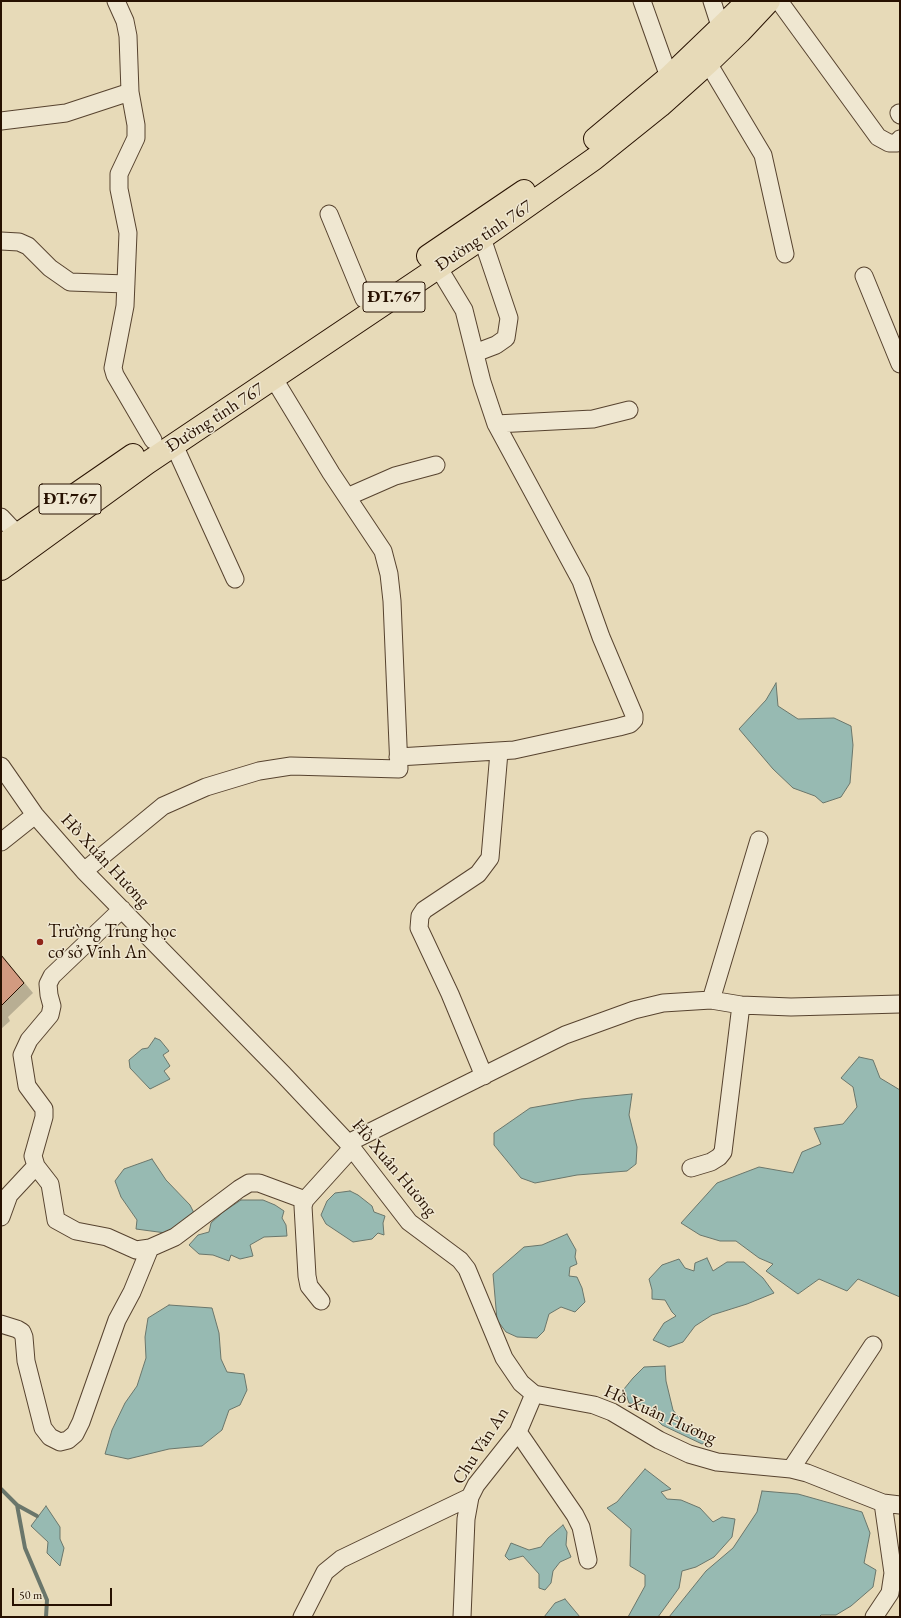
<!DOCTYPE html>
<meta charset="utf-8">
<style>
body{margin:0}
#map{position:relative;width:901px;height:1618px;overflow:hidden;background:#e7dab8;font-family:"EB Garamond",serif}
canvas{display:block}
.frame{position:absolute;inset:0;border:2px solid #271101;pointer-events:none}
.scale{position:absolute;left:12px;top:1588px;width:100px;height:18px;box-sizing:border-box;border:2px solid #271101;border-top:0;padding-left:5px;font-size:12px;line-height:14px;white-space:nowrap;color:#271101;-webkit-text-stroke:3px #efe7d1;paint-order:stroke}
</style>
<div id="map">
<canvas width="901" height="1618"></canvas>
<div class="frame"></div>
<div class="scale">50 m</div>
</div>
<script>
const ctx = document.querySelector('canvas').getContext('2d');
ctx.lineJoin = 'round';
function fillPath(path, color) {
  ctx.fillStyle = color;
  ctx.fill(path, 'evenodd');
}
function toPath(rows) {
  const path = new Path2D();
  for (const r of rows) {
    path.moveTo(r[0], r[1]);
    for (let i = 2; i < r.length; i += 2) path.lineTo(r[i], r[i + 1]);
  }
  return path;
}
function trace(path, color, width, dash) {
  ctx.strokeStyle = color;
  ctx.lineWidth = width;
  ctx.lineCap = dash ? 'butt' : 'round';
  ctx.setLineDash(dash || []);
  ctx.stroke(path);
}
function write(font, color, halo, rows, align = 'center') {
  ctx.font = font + ' "EB Garamond",serif';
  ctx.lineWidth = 3;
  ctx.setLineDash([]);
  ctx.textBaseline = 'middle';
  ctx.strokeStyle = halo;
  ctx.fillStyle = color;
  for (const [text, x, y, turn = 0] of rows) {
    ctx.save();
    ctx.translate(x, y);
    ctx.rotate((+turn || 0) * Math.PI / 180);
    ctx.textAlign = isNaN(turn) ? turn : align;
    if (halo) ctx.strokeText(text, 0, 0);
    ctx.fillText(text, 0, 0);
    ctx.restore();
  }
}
const water = toPath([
 [776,683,778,706,798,719,834,718,851,726,853,745,850,783,841,797,823,803,815,796,793,788,773,769,739,729,766,700,776,683],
 [155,1038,160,1040,169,1051,163,1055,170,1066,164,1071,170,1079,150,1089,130,1068,129,1060,142,1049,148,1048,155,1038],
 [859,1057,873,1060,880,1078,900,1090,900,1297,858,1279,847,1291,819,1279,798,1294,766,1271,773,1264,759,1258,736,1241,720,1241,700,1235,681,1223,717,1183,759,1167,793,1173,802,1152,821,1144,814,1128,843,1124,857,1107,853,1087,841,1078,859,1057],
 [632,1094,629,1115,637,1147,636,1164,627,1171,577,1175,535,1183,521,1178,494,1145,494,1133,530,1108,581,1099,632,1094],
 [152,1159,166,1180,190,1205,195,1215,173,1234,136,1229,137,1220,121,1197,115,1181,124,1169,152,1159],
 [350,1191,358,1195,372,1206,374,1212,385,1216,383,1223,384,1235,378,1233,372,1239,353,1242,326,1224,321,1215,327,1201,335,1193,350,1191],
 [241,1200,263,1200,275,1205,284,1211,282,1218,286,1225,287,1236,264,1237,250,1245,253,1256,240,1259,231,1255,229,1261,213,1255,199,1254,189,1245,198,1235,209,1232,211,1223,223,1212,241,1200],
 [567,1234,576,1250,575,1257,577,1264,570,1267,569,1276,577,1277,582,1288,585,1302,575,1312,561,1307,549,1314,544,1331,537,1338,517,1337,506,1332,497,1320,493,1274,524,1247,542,1245,567,1234],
 [707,1258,713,1271,727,1262,744,1262,763,1278,774,1293,747,1304,712,1315,695,1326,683,1342,669,1347,653,1340,664,1323,676,1316,672,1312,665,1300,652,1299,652,1290,649,1279,662,1265,679,1259,685,1268,694,1271,695,1263,707,1258],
 [169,1305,212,1308,219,1333,221,1359,227,1372,244,1374,247,1390,240,1405,229,1410,222,1430,202,1446,169,1449,128,1459,105,1454,112,1430,125,1403,137,1386,146,1358,145,1337,148,1318,169,1305],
 [665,1366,666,1381,673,1410,686,1427,710,1440,702,1444,662,1425,642,1405,629,1403,624,1389,633,1378,644,1367,665,1366],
 [645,1469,671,1489,661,1492,667,1499,681,1500,700,1508,713,1522,722,1517,735,1519,732,1537,714,1557,696,1567,682,1571,679,1588,658,1617,628,1617,645,1586,645,1575,630,1566,631,1529,607,1508,617,1502,645,1469],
 [762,1491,798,1494,862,1512,870,1533,864,1563,876,1570,873,1587,851,1606,836,1615,821,1615,819,1617,669,1617,706,1571,733,1548,757,1512,762,1491],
 [46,1506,60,1527,60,1539,64,1548,60,1566,47,1553,48,1542,31,1526,46,1506],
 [563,1525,567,1532,566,1545,571,1557,560,1562,553,1571,551,1583,545,1590,539,1588,539,1574,523,1556,509,1560,505,1556,511,1543,529,1550,541,1547,548,1538,563,1525],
 [565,1599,580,1617,544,1617,555,1603,565,1599]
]);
const shadow = toPath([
 [1,954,33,993,8,1017,10,1021,1,1029]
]);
const stream = toPath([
 [1,1489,17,1505,37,1516],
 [17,1505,25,1548,47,1600,46,1617]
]);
const building = toPath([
 [1,955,24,983,1,1006,1,955]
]);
const minor = toPath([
 [116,1,125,21,128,36,130,92,136,125,136,138,119,174,119,189,128,233,125,306,113,368,115,375,153,440],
 [642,1,669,77],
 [712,1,721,29],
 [779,1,878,137,889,143,897,143,900,139],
 [708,63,763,155,785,254],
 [899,113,900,115],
 [1,121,66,113,130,92],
 [329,214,364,299],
 [1,241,19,242,28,246,50,268,70,282,126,284],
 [864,276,900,364],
 [475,353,496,345,506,338,509,318,482,238],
 [496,424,593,419,629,410],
 [174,445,235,579],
 [347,497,395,476,436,465],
 [1,517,18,535],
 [398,757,514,750,619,727,630,724,634,720,634,715,601,637,581,581,496,424,482,382,464,310,438,267],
 [1,766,35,815,84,871,283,1074,348,1143,409,1222,460,1260,467,1269,504,1358,521,1383,534,1394,594,1405,612,1412,659,1440,689,1454,717,1462,791,1469,807,1473,883,1503,900,1505],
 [1,842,35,815],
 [84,871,163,806,206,787,259,771,291,766,399,769,392,601,389,574,383,551,331,473,274,379],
 [122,909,52,976,48,984,49,995,52,1006,50,1015,29,1040,22,1055,27,1086,44,1109,44,1117,33,1156,36,1166,50,1184,56,1220,76,1231,107,1237,136,1250,150,1248,175,1237,239,1189,249,1183,259,1183,305,1200],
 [711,1000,759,840],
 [484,1076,450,994,419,928,420,916,424,910,478,874,490,858,499,752],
 [348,1143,565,1035,634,1010,663,1003,711,1000,741,1005,791,1007,900,1004],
 [691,1168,711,1162,719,1157,723,1152,741,1005],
 [1,1217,9,1195,36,1166],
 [321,1301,309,1286,307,1276,303,1206,305,1200,352,1148],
 [1,1324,17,1329,22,1332,24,1337,26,1361,43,1428,50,1437,60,1442,68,1440,75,1434,81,1422,117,1320,132,1292,150,1248],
 [518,1432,575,1515,581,1527,588,1560],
 [791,1469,873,1345],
 [302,1617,325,1572,341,1559,470,1497],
 [462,1617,466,1519,470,1497,476,1485,518,1432,534,1394],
 [874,1617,890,1593,893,1573,883,1503]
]);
const major = toPath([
 [595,139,669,77,748,1],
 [428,256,524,191],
 [1,546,133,455],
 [1,569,147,463,482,238,594,159,660,106,708,63,740,32,769,1]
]);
const markers = [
 [40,942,4,"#8f2418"]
];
const shields = [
 [394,297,62],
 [70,499,62]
];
const shieldNames = [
 ["ĐT.767",394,297],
 ["ĐT.767",70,499]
];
const streetNames = [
 ["Đường tỉnh 767",484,236,-34],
 ["Đường tỉnh 767",215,418,-33],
 ["Hồ Xuân Hương",105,861,47],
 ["Hồ Xuân Hương",394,1168,50],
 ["Hồ Xuân Hương",660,1415,24],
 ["Chu Văn An",481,1446,-57]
];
const poiNames = [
 ["Trường Trung học",48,932],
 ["cơ sở Vĩnh An",48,953]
];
fillPath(water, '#97bab2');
trace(water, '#6a766b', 1);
fillPath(shadow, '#0003');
trace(stream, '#6a766b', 4);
fillPath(building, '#d29a80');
trace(building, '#271101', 1);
trace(minor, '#57432f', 19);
trace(major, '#271101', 24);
trace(minor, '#efe7d1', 17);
trace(major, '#e7dab8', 22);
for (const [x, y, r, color] of markers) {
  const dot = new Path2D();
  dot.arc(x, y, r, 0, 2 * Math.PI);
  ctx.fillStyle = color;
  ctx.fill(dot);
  trace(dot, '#efe7d1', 1.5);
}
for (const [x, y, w] of shields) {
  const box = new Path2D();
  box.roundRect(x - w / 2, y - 15, w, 30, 3);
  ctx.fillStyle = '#efe7d1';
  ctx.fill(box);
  trace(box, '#271101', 1);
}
write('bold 17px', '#271101', null, shieldNames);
write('18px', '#271101', '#efe7d1', streetNames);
write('18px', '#271101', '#efe7d1', poiNames, 'left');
</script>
